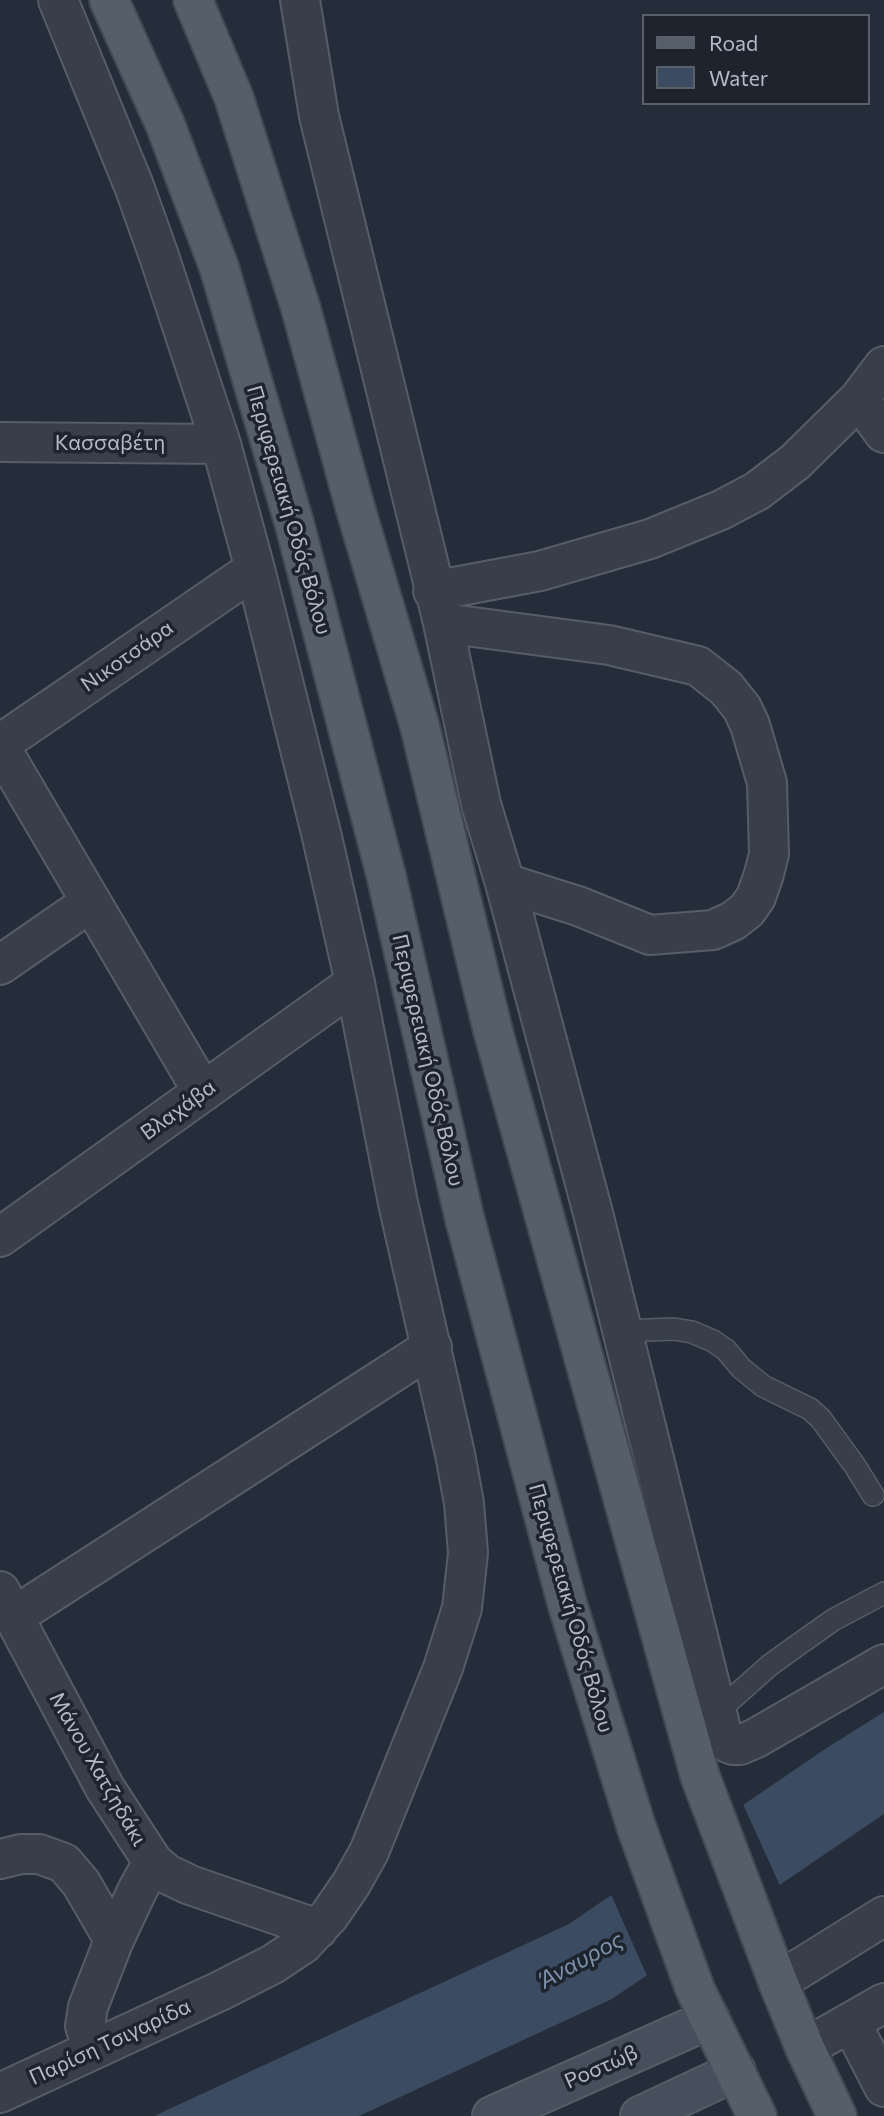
<!DOCTYPE html>
<meta charset="utf-8">
<style>
body{margin:0}
#map{position:relative;width:884px;height:2116px;overflow:hidden;background:#242d39;font-family:Commissioner,sans-serif}
canvas{display:block}
.legend{position:absolute;left:642px;top:14px;width:228px;height:91px;box-sizing:border-box;background:#1d242e;border:2px solid #59606a;margin:0;padding:9px 12px;list-style:none;font-size:21px;color:#b3bac5}
.legend li{display:flex;align-items:center;gap:14px;height:35px}
.legend b{width:35px;border:2px solid #59606a}
</style>
<div id="map">
<canvas width="884" height="2116"></canvas>
<ul class="legend">
<li><b style="height:9px;background:#565e6a"></b>Road</li>
<li><b style="height:19px;background:#3b4b61"></b>Water</li>
</ul>
</div>
<script>
const ctx = document.querySelector('canvas').getContext('2d');
ctx.lineJoin = 'round';
function fillPath(path, color) {
  ctx.fillStyle = color;
  ctx.fill(path, 'evenodd');
}
function toPath(rows) {
  const path = new Path2D();
  for (const r of rows) {
    path.moveTo(r[0], r[1]);
    for (let i = 2; i < r.length; i += 2) path.lineTo(r[i], r[i + 1]);
  }
  return path;
}
function trace(path, color, width, dash) {
  ctx.strokeStyle = color;
  ctx.lineWidth = width;
  ctx.lineCap = dash ? 'butt' : 'round';
  ctx.setLineDash(dash || []);
  ctx.stroke(path);
}
function write(font, color, halo, rows, align = 'center') {
  ctx.font = font + ' Commissioner,sans-serif';
  ctx.lineWidth = 7;
  ctx.setLineDash([]);
  ctx.textBaseline = 'middle';
  ctx.strokeStyle = halo;
  ctx.fillStyle = color;
  for (const [text, x, y, turn = 0] of rows) {
    ctx.save();
    ctx.translate(x, y);
    ctx.rotate((+turn || 0) * Math.PI / 180);
    ctx.textAlign = isNaN(turn) ? turn : align;
    if (halo) ctx.strokeText(text, 0, 0);
    ctx.fillText(text, 0, 0);
    ctx.restore();
  }
}
const water = toPath([
 [884,1712,884,1814,612,1999,359,2116,154,2116,569,1924,825,1749]
]);
const pier = toPath([
 [742,1802,781,1888,648,1978,610,1892]
]);
const lane = toPath([
 [623,1331,674,1329,692,1332,713,1341,726,1350,741,1368,763,1386,810,1409,821,1419,855,1466,873,1495],
 [717,1712,770,1665,795,1647,833,1620,884,1593]
]);
const street = toPath([
 [300,0,319,116,443,623,481,804,505,883,593,1213,723,1737,728,1743,733,1745,740,1745,756,1738,884,1664],
 [859,399,884,433],
 [0,442,221,444],
 [433,591,540,571,650,539,721,510,757,491,795,462,859,399,884,366],
 [443,623,609,645,698,666,726,688,742,708,750,725,767,783,769,854,764,874,756,897,747,910,733,921,713,930,650,935,578,906,505,883],
 [0,744,255,569],
 [0,747,203,1092],
 [0,965,91,902],
 [0,1237,355,983],
 [0,1591,105,1788,153,1862,167,1874,190,1885,318,1929],
 [13,1617,432,1347],
 [0,1859,21,1854,39,1854,64,1863,81,1883,114,1940],
 [778,1982,884,1916],
 [851,2023,884,2087],
 [805,2048,884,2003],
 [93,2050,85,2026,88,2007,114,1940,138,1889,153,1862],
 [0,2093,220,1991,273,1964,303,1944,329,1916,351,1884,369,1852,443,1668,462,1608,468,1553,464,1503,455,1454,398,1203,355,983,322,837,255,569,221,444,159,256,134,186,58,0]
]);
const secondary = toPath([
 [492,2116,710,2019],
 [640,2116,736,2071]
]);
const primary = toPath([
 [109,0,165,124,219,267,295,526,386,875,464,1216,567,1603,636,1826,695,1989,757,2116],
 [193,0,234,98,301,309,355,507,420,727,493,1031,700,1776,778,1982,805,2048,837,2116]
]);
const streetNames = [
 ["Κασσαβέτη",110,443],
 ["Περιφερειακή Οδός Βόλου",289,510,74],
 ["Νικοτσάρα",127,656,-35],
 ["Περιφερειακή Οδός Βόλου",428,1060,77],
 ["Βλαχάβα",178,1110,-36],
 ["Περιφερειακή Οδός Βόλου",571,1608,74],
 ["Μάνου Χατζηδάκι",98,1769,60],
 ["Παρίση Τσιγαρίδα",110,2042,-25],
 ["Ροστώβ",601,2067,-24]
];
const waterNames = [
 ["Άναυρος",581,1960,-29]
];
fillPath(water, '#3b4b61');
fillPath(pier, '#242d39');
trace(lane, '#565d68', 24);
trace(street, '#565d68', 42);
trace(secondary, '#565d68', 42);
trace(primary, '#414853', 42);
trace(lane, '#383f4a', 21);
trace(street, '#383f4a', 38);
trace(secondary, '#464f5c', 38);
trace(primary, '#565e6a', 38);
write('21px', '#b3bac5', '#1d242e', streetNames);
write('italic 23px', '#7d91aa', '#1d242e', waterNames);
</script>
